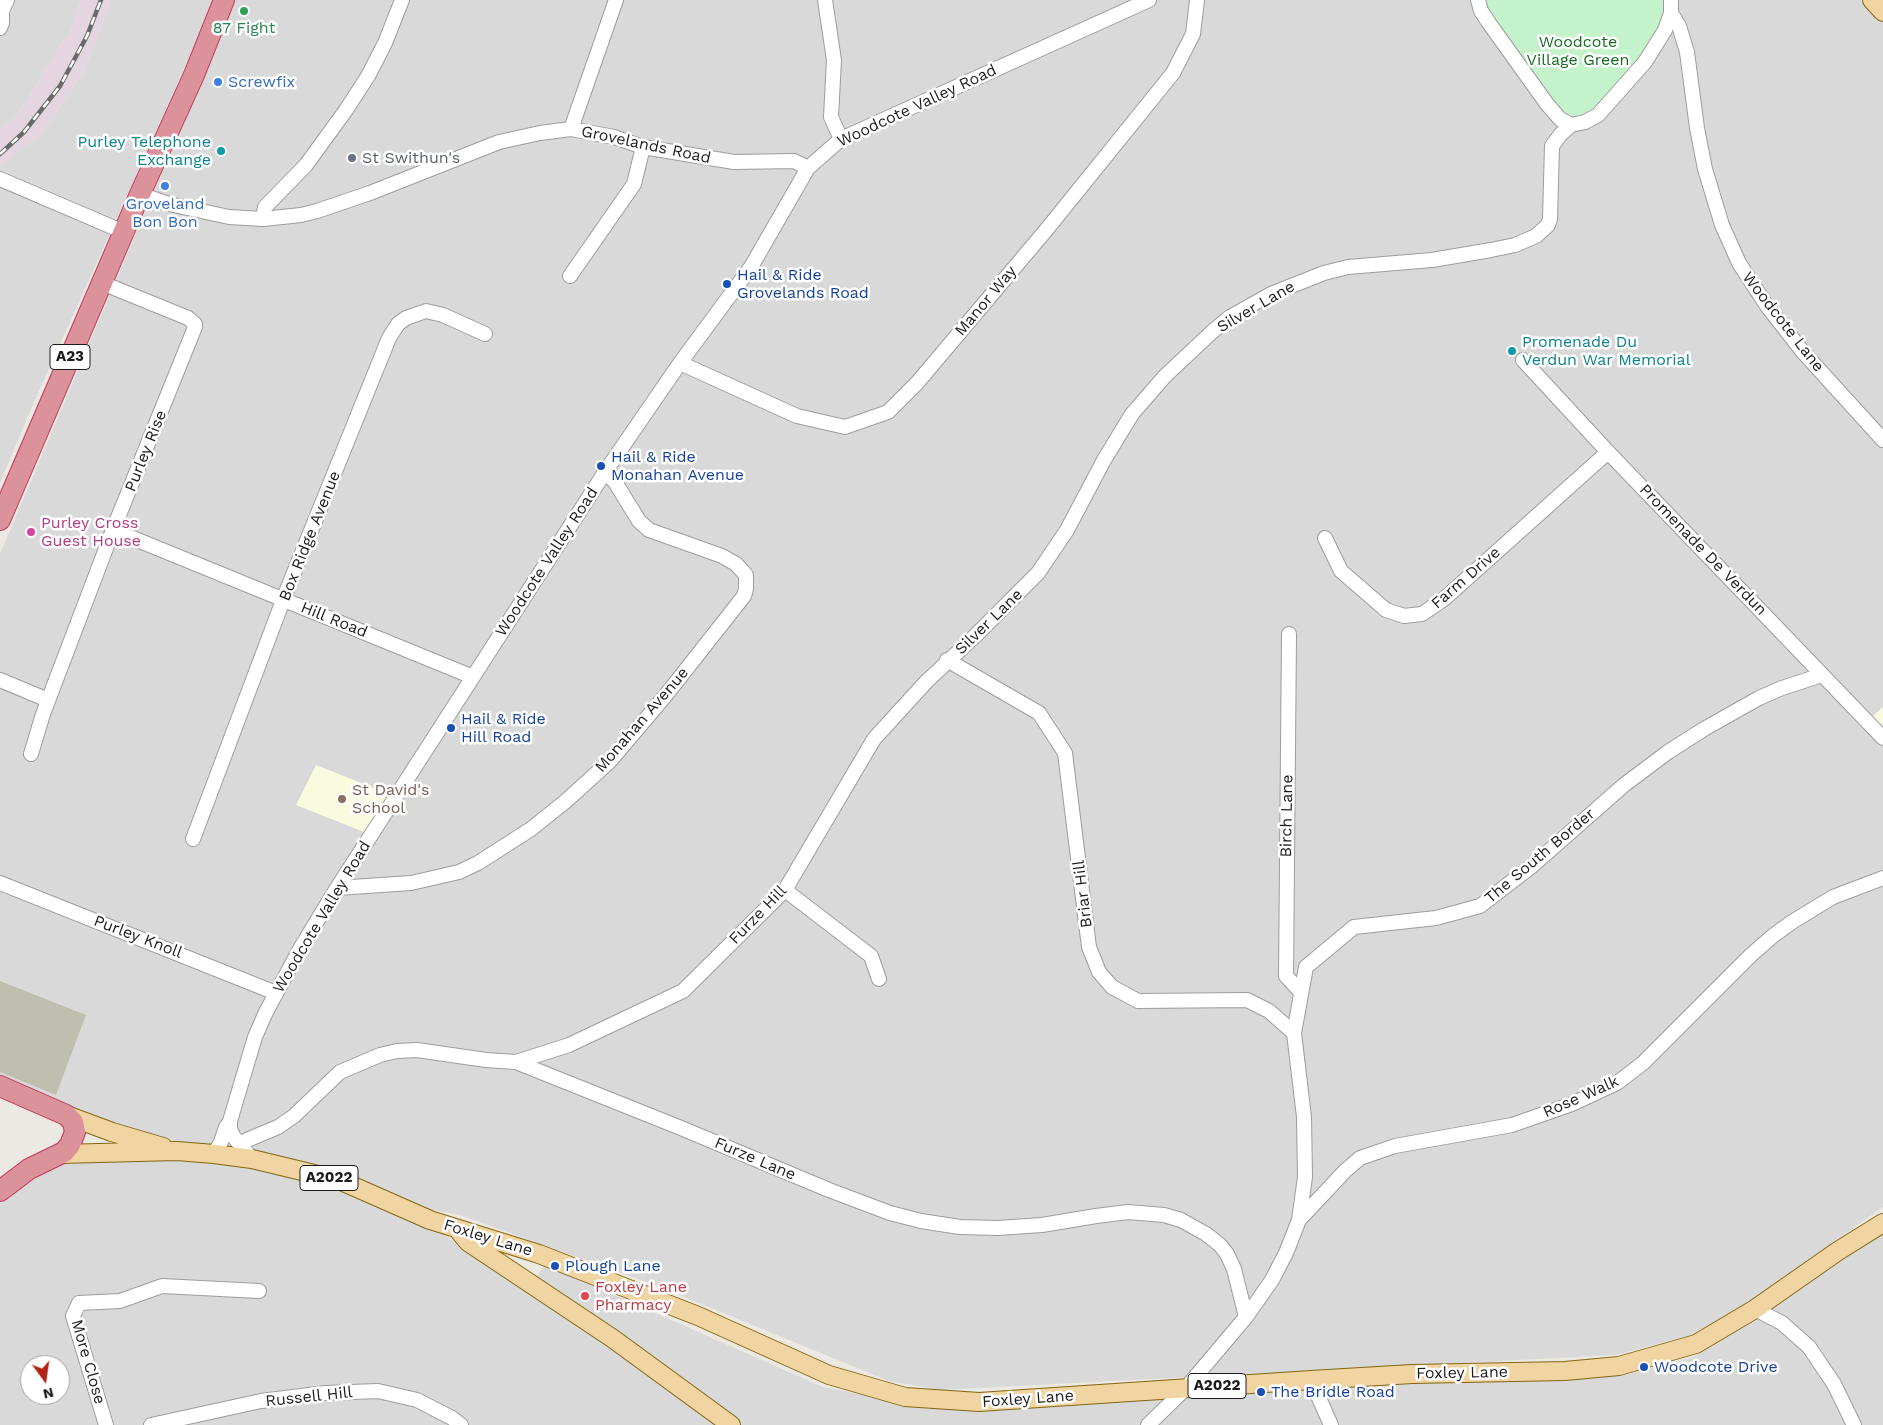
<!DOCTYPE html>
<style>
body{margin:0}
#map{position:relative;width:1883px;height:1425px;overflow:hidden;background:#ece9e2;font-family:"Work Sans",sans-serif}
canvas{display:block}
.north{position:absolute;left:20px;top:1355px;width:50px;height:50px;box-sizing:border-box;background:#fff;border:1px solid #a4a4a4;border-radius:50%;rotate:166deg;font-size:14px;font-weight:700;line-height:20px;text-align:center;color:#1c1c1c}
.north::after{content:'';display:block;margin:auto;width:18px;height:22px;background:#b12316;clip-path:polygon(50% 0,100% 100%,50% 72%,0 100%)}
</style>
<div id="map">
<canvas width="1883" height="1425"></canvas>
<div class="north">N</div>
</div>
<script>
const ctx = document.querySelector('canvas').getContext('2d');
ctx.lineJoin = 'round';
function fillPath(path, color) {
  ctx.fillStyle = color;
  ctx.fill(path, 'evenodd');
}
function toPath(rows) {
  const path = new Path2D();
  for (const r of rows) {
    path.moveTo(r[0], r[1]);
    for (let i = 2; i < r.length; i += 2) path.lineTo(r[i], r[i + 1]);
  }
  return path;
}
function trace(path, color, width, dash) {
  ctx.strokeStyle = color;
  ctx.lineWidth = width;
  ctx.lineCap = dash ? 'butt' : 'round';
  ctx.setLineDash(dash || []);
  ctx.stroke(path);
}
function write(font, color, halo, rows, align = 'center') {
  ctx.font = font + ' "Work Sans",sans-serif';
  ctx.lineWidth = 5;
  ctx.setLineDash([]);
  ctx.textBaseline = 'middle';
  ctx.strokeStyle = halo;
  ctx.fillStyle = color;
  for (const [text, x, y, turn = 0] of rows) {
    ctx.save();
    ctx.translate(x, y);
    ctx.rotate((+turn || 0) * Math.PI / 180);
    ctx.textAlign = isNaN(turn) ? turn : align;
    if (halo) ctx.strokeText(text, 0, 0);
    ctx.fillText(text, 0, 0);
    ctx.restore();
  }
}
const residential = toPath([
 [0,0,81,0,71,29,16,117,0,129],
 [111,0,210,0,214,2,34,402,0,483,0,165,43,132,84,71],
 [235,0,1883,0,1883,1207,1742,1306,1690,1335,1616,1355,940,1390,889,1381,660,1287,460,1215,406,1205,153,1141,0,1080,0,554],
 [161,1156,270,1167,327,1182,440,1232,571,1319,721,1425,0,1425,0,1200,58,1162],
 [30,1365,60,1365,60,1395,30,1395],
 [1883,1232,1883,1425,742,1425,535,1281,544,1264,823,1387,904,1403,1625,1375,1694,1357,1752,1323]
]);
const industrial = toPath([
 [81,0,111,0,84,71,43,132,0,165,0,129,16,117,71,29]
]);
const education = toPath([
 [1883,707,1883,730,1871,718],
 [316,765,389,794,364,832,296,805]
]);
const construction = toPath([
 [0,981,86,1015,56,1095,0,1072]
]);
const park = toPath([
 [1482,0,1665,0,1665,9,1662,21,1652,40,1638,60,1596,110,1581,117,1567,115,1559,110,1489,14]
]);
const minor = toPath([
 [825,0,834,60,831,117,841,139],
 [1478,0,1481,11,1489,23,1547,104,1560,119,1571,125,1585,122,1598,115,1645,62,1665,30,1671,13,1671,0],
 [1671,13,1679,26,1687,52,1697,128,1705,169,1722,225,1739,263,1767,306,1803,352,1883,440],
 [0,28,2,23,2,11,7,0],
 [571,129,616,0],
 [0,179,124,232],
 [140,194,169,204,229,217,263,219,301,215,317,211,370,193,499,142,540,133,571,129,614,137,643,147,734,162,794,161,808,168],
 [263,219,265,207,306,165,346,110,368,76,385,43,402,0],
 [570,276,634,184,643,147],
 [1523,360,1608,452,1883,738],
 [680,363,797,416,845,427,888,412,917,383,1047,229,1173,73,1193,34,1197,0],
 [113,530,473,677],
 [1325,538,1341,571,1386,610,1404,616,1422,614,1444,599,1608,452],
 [1289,634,1286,976,1300,991],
 [947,660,1039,713,1065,753,1089,947,1099,972,1112,987,1138,1001,1247,1000,1269,1011,1294,1033],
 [0,680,48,700],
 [31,754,43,714,113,530,195,327,195,324,188,318,102,283],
 [193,839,285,595,389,338,398,324,406,318,426,311,443,315,485,334],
 [0,883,276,993],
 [337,888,411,883,459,872,478,863,531,829,566,801,610,761,666,695,744,596,746,589,746,575,736,564,722,556,649,530,639,521,615,482,605,472],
 [785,890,871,956,879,979],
 [516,1062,569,1045,683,991,785,890,874,739,926,682,976,635,1038,573,1067,530,1104,460,1132,414,1165,376,1212,332,1230,317,1271,294,1324,273,1348,267,1432,260,1491,250,1515,245,1536,236,1548,225,1550,219,1552,146,1561,134,1571,125],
 [240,1144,247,1140,278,1127,294,1116,340,1072,380,1055,397,1051,417,1050,486,1060,516,1062,681,1128,829,1190,890,1213,921,1221,960,1227,998,1228,1042,1225,1096,1216,1128,1212,1164,1215,1181,1220,1206,1234,1220,1245,1227,1254,1234,1269,1246,1317],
 [214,1154,221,1142,226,1127,230,1122],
 [252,1159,233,1136,230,1129,230,1121,255,1037,266,1012,300,949,337,888,605,472,680,363,751,267,808,168,841,139,1149,0],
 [1299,1220,1345,1171,1360,1158,1395,1146,1512,1125,1572,1104,1617,1083,1643,1063,1751,955,1774,935,1792,922,1833,897,1883,878],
 [1755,1309,1782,1323,1809,1347,1834,1384,1854,1425],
 [1311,1380,1331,1425],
 [106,1425,73,1316,79,1303,120,1301,162,1286,259,1291],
 [151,1425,261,1401,325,1393,378,1391,417,1400,452,1418,461,1425],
 [1148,1425,1186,1388,1246,1317,1272,1280,1286,1253,1299,1220,1305,1177,1304,1117,1294,1033,1306,967,1354,927,1436,918,1480,906,1532,866,1624,785,1668,752,1704,729,1759,698,1782,688,1822,675]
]);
const major = toPath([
 [1872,0,1883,12],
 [66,1115,112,1132,163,1147],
 [60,1154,177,1151,214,1154,252,1159,339,1180,430,1220,539,1254,698,1316,829,1375,905,1397,979,1402,1311,1380,1412,1374,1565,1371,1619,1366,1696,1344,1755,1309,1838,1251,1883,1223],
 [459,1231,468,1242,612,1338,731,1425]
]);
const highway = toPath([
 [0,520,140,194,194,75,224,0],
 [0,1086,66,1115,73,1122,75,1132,70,1145,64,1152,29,1169,0,1191]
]);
const rail = toPath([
 [0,154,24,132,60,86,87,36,101,0]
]);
const markers = [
 [244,11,5,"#2e9e5b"],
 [218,82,5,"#3f7fe0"],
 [221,151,5,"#0f9aa8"],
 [352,158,5,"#6b7280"],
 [165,186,5,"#3f7fe0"],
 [727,284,5,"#1a4fb4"],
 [1512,351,5,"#0f9aa8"],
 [601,466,5,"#1a4fb4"],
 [31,532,5,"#d1479c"],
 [451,728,5,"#1a4fb4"],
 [342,799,5,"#8d6e63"],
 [555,1266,5,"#1a4fb4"],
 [585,1296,5,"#e0444e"],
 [1644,1367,5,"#1a4fb4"],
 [1261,1392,5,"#1a4fb4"]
];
const shields = [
 [70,357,40],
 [329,1178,58],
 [1217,1386,58]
];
const shieldNames = [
 ["A23",70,357],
 ["A2022",329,1178],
 ["A2022",1217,1386]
];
const leisureNames = [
 ["87 Fight",244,28]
];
const parkNames = [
 ["Woodcote",1578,42],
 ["Village Green",1578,60]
];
const shopNames = [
 ["Screwfix",228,82],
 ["Groveland",165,204,"center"],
 ["Bon Bon",165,222,"center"]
];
const streetNames = [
 ["Woodcote Valley Road",917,106,-25],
 ["Grovelands Road",646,145,12],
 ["Manor Way",986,301,-50],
 ["Silver Lane",1256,307,-30],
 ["Woodcote Lane",1783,322,52],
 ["Purley Rise",146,451,-68],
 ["Box Ridge Avenue",310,536,-68],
 ["Promenade De Verdun",1703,550,46],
 ["Woodcote Valley Road",547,562,-57],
 ["Farm Drive",1466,578,-41],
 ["Hill Road",334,620,22],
 ["Silver Lane",989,622,-44],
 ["Monahan Avenue",642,720,-49],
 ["Birch Lane",1287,816,-89],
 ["The South Border",1540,856,-40],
 ["Briar Hill",1083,894,-97],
 ["Furze Hill",758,915,-46],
 ["Woodcote Valley Road",322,917,-59],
 ["Purley Knoll",138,937,21],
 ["Rose Walk",1581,1097,-24],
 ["Furze Lane",755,1159,23],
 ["Foxley Lane",488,1238,17],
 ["More Close",88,1362,74],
 ["Foxley Lane",1462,1373,-1],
 ["Russell Hill",309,1397,-6],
 ["Foxley Lane",1028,1399,-4]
];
const cultureNames = [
 ["Purley Telephone",211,142],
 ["Exchange",211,160],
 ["Promenade Du",1522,342,"left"],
 ["Verdun War Memorial",1522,360,"left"]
];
const worshipNames = [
 ["St Swithun's",362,158]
];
const transitNames = [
 ["Hail & Ride",737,275],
 ["Grovelands Road",737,293],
 ["Hail & Ride",611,457],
 ["Monahan Avenue",611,475],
 ["Hail & Ride",461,719],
 ["Hill Road",461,737],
 ["Plough Lane",565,1266],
 ["Woodcote Drive",1654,1367],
 ["The Bridle Road",1271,1392]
];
const hotelNames = [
 ["Purley Cross",41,523],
 ["Guest House",41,541]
];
const educationNames = [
 ["St David's",352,790],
 ["School",352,808]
];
const healthNames = [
 ["Foxley Lane",595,1287],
 ["Pharmacy",595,1305]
];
fillPath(residential, '#dad9d9');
fillPath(industrial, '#e4d5e0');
fillPath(education, '#f8fbdd');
fillPath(construction, '#bebfaf');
fillPath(park, '#c3f2cb');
trace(minor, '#9d9d9d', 16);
trace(major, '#836610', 20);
trace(highway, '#c2375b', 22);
trace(minor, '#fff', 14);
trace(major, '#f0d5a3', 18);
trace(highway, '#db929a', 20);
trace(rail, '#6a6a6a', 4.5);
trace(rail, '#fff', 2.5, [8]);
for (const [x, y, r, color] of markers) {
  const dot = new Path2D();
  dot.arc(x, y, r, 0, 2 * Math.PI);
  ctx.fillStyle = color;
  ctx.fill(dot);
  trace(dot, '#fff', 2);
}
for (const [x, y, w] of shields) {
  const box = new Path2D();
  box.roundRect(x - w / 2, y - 12.5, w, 25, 4);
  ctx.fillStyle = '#fff';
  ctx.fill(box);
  trace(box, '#1c1c1c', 1);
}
write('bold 15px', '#1c1c1c', null, shieldNames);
write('16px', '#27864d', '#fff', leisureNames);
write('16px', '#176c25', '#fff', parkNames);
write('16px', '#366cbe', '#fff', shopNames, 'left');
write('16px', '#1c1c1c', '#fff', streetNames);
write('16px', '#0d838f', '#fff', cultureNames, 'right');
write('16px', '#5b616d', '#fff', worshipNames, 'left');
write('16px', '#164399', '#fff', transitNames, 'left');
write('16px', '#b23c85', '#fff', hotelNames, 'left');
write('16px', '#785e54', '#fff', educationNames, 'left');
write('16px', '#be3a42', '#fff', healthNames, 'left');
</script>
